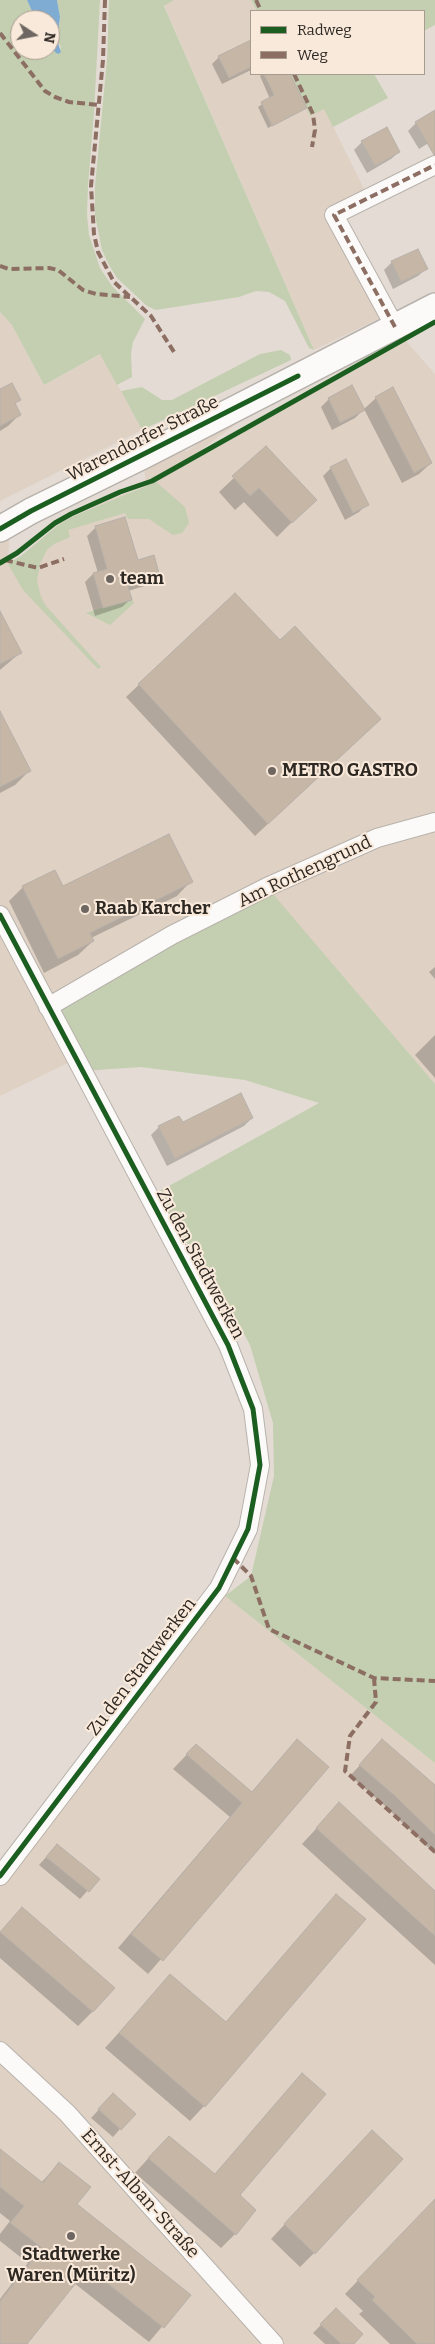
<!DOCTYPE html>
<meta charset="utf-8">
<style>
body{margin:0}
#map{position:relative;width:435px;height:2344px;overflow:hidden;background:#e4dcd4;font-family:Bitter,serif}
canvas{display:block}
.legend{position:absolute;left:250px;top:10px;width:175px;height:65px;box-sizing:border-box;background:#f9e9da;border:1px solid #a89c91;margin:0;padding:6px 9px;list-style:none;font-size:15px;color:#2e2823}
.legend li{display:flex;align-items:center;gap:10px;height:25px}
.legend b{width:25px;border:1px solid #a89c91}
.north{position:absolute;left:10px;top:10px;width:50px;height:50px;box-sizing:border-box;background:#f9e9da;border:1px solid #a89c91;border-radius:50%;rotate:101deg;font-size:14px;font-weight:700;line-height:20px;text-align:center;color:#2e2823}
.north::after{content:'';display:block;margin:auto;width:18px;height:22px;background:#6e6761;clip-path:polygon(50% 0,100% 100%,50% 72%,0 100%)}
</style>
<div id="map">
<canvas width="435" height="2344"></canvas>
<ul class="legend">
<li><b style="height:6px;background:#1b5e20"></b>Radweg</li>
<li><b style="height:6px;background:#8d6e63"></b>Weg</li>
</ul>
<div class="north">N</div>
</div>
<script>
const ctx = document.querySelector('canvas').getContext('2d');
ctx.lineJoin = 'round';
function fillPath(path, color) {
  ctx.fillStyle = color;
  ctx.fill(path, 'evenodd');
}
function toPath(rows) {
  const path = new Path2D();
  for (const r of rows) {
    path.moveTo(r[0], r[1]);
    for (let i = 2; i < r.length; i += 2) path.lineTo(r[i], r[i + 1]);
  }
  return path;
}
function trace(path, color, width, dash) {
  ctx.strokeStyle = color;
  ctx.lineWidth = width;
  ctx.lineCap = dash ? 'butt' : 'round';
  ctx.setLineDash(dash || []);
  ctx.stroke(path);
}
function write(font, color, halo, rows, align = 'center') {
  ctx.font = font + ' Bitter,serif';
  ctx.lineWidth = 4;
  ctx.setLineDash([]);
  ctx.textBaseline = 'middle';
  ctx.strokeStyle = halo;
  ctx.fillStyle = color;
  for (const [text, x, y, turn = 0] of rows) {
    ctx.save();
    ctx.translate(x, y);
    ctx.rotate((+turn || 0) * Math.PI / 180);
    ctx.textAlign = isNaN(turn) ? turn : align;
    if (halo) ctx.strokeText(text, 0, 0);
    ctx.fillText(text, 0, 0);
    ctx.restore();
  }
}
const built = toPath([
 [174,0,251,0,257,11,251,11,251,74,290,74,310,116,324,108,365,191,323,212,378,311,380,318,314,350,164,5],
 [0,312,12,325,44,385,101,354,142,430,0,501],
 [406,341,435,374,435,1084,267,888,76,1059,0,1096,0,511,10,524,8,563,21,556,57,526,72,517,121,495,146,487,143,456,177,438,186,452,282,384,310,370,161,479],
 [225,1596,435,1763,435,2344,0,2344,0,1877]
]);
const green = toPath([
 [0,0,27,0,36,20,20,20,20,50,50,50,50,42,60,51,61,47,57,40,60,17,57,0,100,0,94,112,88,186,87,215,89,235,100,268,112,286,145,319,133,342,131,353,132,377,117,385,100,354,44,385,12,325,0,312],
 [109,0,174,0,164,6,314,350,309,348,285,301,269,292,256,291,239,297,156,310,147,306,117,278,108,263,102,250,95,215,95,186,107,60],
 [251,0,435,0,435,25,424,31,424,11,257,11],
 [290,74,374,74,388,98,333,127,324,109,310,116],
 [281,350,290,355,291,360,142,430,121,391,142,387,162,400,172,400,260,354],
 [156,482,185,507,189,523,182,533,173,535,149,519,128,519,125,513,68,530,70,537,54,544,47,550,40,564,37,581,41,597,46,606,101,667,98,669,23,590,8,564,21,556,57,526,72,517],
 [131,598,134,603,110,625,86,613],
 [267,887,435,1084,435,1763,225,1596,251,1576,274,1476,273,1423,250,1345,211,1272,149,1197,319,1103,245,1080,141,1067,82,1071,48,1007]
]);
const water = toPath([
 [27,0,57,0,60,17,57,40,61,52,58,54,55,52,50,42,50,20,36,20]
]);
const shadow = toPath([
 [251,41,251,70,222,84,212,64,219,57],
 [262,74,289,74,306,108,268,128,258,107,270,99,260,76],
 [435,112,435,139,419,149,408,131,416,123],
 [362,142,399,152,391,159,367,173,354,150],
 [392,262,426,269,418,276,393,289,384,270],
 [0,390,19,400,14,405,19,415,8,426,0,431],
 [376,398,431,463,419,474,402,483,364,409],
 [329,399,363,410,355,418,332,430,321,407],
 [266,448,300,514,277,537,244,502,235,510,219,492],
 [331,468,367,504,359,512,345,520,323,476],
 [96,527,159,576,151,584,128,591,131,599,122,607,95,616,85,582,93,574,98,573,87,536],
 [235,594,367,731,255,836,126,697],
 [0,624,21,652,0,670],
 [0,714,29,771,15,785,0,793],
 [191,881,177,896,91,938,93,941,78,955,44,973,9,901,23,887,63,888],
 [435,967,435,979,429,972],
 [435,1035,435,1078,415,1055],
 [252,1118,244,1126,167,1166,151,1135,159,1127],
 [297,1741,328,1767,148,1974,118,1948,230,1817,173,1769,196,1745,251,1793],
 [382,1741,435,1786,435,1854,384,1805,350,1776],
 [339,1804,435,1893,435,1965,302,1844],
 [57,1845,98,1879,80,1899,39,1865],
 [336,1896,204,2106,190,2121,105,2048,170,1976,225,2023],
 [22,1909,93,2011,78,2026,0,1958,0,1932],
 [302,2075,239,2195,235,2234,221,2248,135,2173,154,2152,214,2175],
 [105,2103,120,2129,113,2137,91,2118],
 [358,2146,314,2253,300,2267,271,2239],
 [0,2150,41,2183,59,2163,75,2205,189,2295,149,2342,74,2283,26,2344,0,2344,0,2299,28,2263,0,2241,0,2234,10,2221,0,2213],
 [435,2201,435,2344,390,2344,359,2314,363,2311,345,2294],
 [336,2310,352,2344,325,2344,313,2333]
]);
const building = toPath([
 [251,40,251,67,229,78,218,56,251,40],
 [264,74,290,74,307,108,272,126,261,102,274,95,264,74],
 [435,110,435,154,434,155,415,122,435,110],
 [387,127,400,152,375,166,361,141,387,127],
 [418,249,428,269,401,282,391,261,418,249],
 [12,383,21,400,15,403,21,415,0,426,0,389,12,383],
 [352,385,365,410,340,423,328,398,352,385],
 [393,387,432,463,414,473,375,397,393,387],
 [266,446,317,500,292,523,259,488,250,496,232,476,266,446],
 [346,459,369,505,353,513,330,467,346,459],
 [125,517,138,560,154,555,160,577,128,586,132,600,103,608,93,573,107,569,95,526,125,517],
 [235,593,280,640,295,626,381,719,268,824,138,684,235,593],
 [0,611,22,653,0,664,0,611],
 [0,711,31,771,0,787,0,711],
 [169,834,193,882,90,933,94,941,58,959,22,886,55,870,63,886,169,834],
 [241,1093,253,1118,175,1159,158,1126,179,1116,183,1122,241,1093],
 [297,1739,329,1767,163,1961,131,1934,242,1803,186,1754,196,1744,252,1792,297,1739],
 [382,1739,435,1785,435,1835,394,1795,359,1765,382,1739],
 [339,1802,435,1891,435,1936,316,1828,339,1802],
 [57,1844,100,1879,89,1892,46,1857,57,1844],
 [336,1894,366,1919,205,2107,119,2033,170,1974,226,2022,336,1894],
 [22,1907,115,1988,93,2012,0,1932,22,1907],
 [302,2073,326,2094,240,2195,256,2210,236,2235,148,2158,169,2136,215,2174,302,2073],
 [113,2093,136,2114,121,2130,98,2109,113,2093],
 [372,2130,403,2159,315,2254,284,2224,372,2130],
 [0,2149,43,2183,59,2162,91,2187,77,2204,191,2295,164,2328,88,2268,27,2344,0,2344,0,2301,42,2248,10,2223,24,2206,0,2187,0,2149],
 [435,2199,435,2344,417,2344,372,2300,375,2297,357,2280,435,2199],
 [336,2308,363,2334,354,2344,341,2344,320,2324,336,2308]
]);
const street = toPath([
 [395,327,334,215,435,165],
 [0,915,228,1345,253,1409,260,1465,248,1529,219,1588,0,1876],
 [48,1007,172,935,267,887,377,838,435,822],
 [0,2051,67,2113,274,2344]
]);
const secondary = toPath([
 [0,529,31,511,143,456,435,306]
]);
const quiet = toPath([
 [105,0,103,60,91,186,94,234,98,252,114,282,151,316,174,352],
 [256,0,261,11],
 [0,33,45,91,55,97,69,102,99,105],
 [294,74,313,114,315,130,312,147],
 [0,266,9,269,49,268,58,270,83,290,96,294,130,297],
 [395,327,334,215,435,165],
 [5,560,38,568,64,559],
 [233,1558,251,1576,269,1629,374,1678,435,1681],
 [374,1678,376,1702,350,1736,345,1771,435,1852]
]);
const cycleway = toPath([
 [0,529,31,511,298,376],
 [0,563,17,553,55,523,71,514,120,492,152,481,435,322],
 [0,915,228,1345,253,1409,260,1465,248,1529,219,1588,0,1876]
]);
const markers = [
 [110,579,5,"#6e6761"],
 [272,771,5,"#6e6761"],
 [85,909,5,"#6e6761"],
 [71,2236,5,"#6e6761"]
];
const streetNames = [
 ["Warendorfer Straße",143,439,-27],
 ["Am Rothengrund",305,872,-25],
 ["Zu den Stadtwerken",200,1264,62],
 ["Zu den Stadtwerken",142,1667,-53],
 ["Ernst-Alban-Straße",140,2194,48]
];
const poiNames = [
 ["team",120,579],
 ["METRO GASTRO",282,771],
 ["Raab Karcher",95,909],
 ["Stadtwerke",71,2255,"center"],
 ["Waren (Müritz)",71,2276,"center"]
];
fillPath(built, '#dfd1c3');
fillPath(green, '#c3cfb0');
fillPath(water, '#7eacd3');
fillPath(shadow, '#0003');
fillPath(building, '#c6b6a6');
trace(building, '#b7b1ab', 1);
trace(street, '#b8b2ac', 20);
trace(secondary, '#b8b2ac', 28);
trace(street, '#fbfaf9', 18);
trace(secondary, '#fbfaf9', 25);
trace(quiet, '#8d6e63', 4, [8, 4]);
trace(cycleway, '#1b5e20', 5);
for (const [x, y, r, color] of markers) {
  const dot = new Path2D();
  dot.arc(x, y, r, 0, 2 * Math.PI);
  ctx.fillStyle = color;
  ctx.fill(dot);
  trace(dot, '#f9e9da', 2);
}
write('18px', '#2e2823', '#f9e9da', streetNames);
write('bold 18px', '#2e2823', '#f9e9da', poiNames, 'left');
</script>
